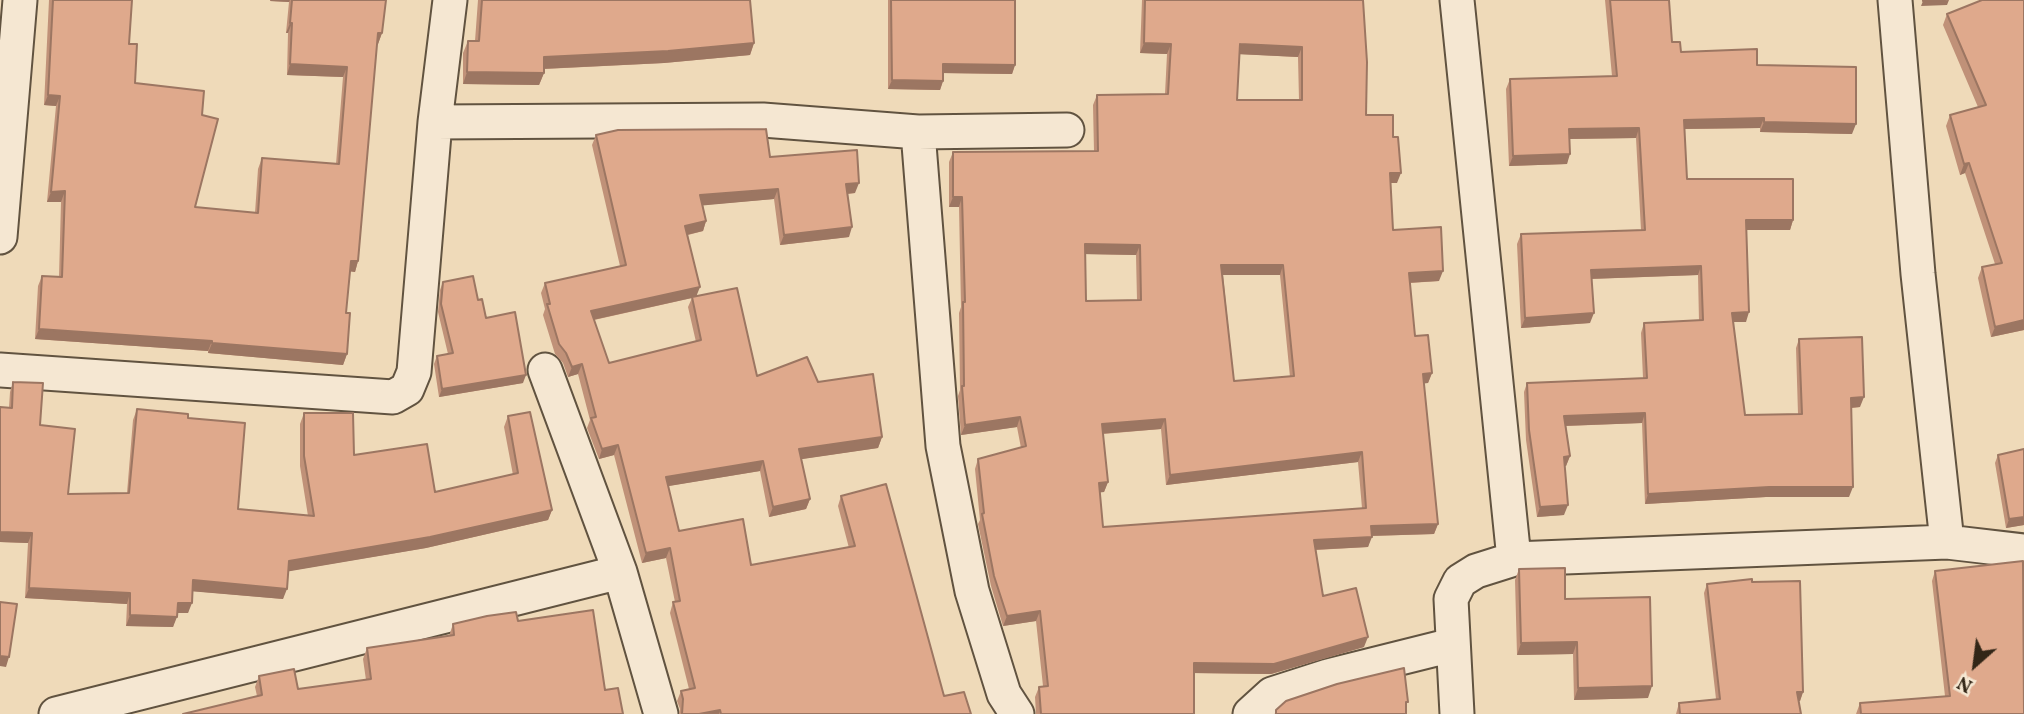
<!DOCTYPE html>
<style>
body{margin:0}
#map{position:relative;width:2024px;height:714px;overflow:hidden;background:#efdab9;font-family:Vollkorn,serif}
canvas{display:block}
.north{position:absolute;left:1940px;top:630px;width:70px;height:70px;-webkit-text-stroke:5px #f5e7d2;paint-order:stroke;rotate:208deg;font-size:19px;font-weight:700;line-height:28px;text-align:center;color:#322617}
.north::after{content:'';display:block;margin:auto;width:24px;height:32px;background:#322617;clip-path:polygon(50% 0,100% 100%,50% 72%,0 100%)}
</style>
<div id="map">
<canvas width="2024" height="714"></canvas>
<div class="north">N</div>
</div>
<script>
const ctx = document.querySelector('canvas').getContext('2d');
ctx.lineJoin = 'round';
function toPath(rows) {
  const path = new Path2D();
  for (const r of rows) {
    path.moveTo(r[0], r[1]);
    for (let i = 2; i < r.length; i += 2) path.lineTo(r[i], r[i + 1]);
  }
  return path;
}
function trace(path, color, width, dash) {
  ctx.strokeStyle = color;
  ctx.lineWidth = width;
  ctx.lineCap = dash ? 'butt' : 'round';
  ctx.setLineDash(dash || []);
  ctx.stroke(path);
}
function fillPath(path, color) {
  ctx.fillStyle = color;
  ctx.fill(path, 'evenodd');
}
const minor = toPath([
 [1457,0,1514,559,1476,571,1460,581,1451,599,1457,714],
 [1895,0,1918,274,1947,542],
 [435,122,763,120,918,132,1067,130],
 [918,132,943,446,972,591,1004,694,1017,714],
 [0,237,20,0],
 [0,370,393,397,407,389,414,372,435,122,450,0],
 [545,370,620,572,661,714],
 [1514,559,1947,542,2024,551],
 [56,714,620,572],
 [1250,714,1272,694,1328,676,1452,645]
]);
const wall = toPath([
 [49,0,132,0,129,44,135,83,202,115,195,207,255,213,258,169,262,158,336,164,343,77,287,75,288,33,286,33,289,2,270,1,270,0,386,0,382,33,378,44,377,44,358,261,355,272,350,271,346,313,347,354,343,365,208,353,208,351,35,339,38,286,42,276,59,277,61,202,47,202,56,106,44,105],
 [478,0,750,0,754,43,750,55,664,63,544,69,544,73,539,85,463,84,463,53,468,41,475,41],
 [888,0,1015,0,1015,65,1012,74,943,73,943,81,940,90,888,89],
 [1142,0,1363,0,1366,115,1393,137,1397,183,1390,183,1393,230,1439,281,1410,283,1415,336,1432,373,1428,383,1424,383,1438,524,1434,534,1371,536,1368,547,1316,550,1323,596,1364,647,1271,674,1194,673,1194,714,1036,714,1035,697,1039,687,1043,686,1036,621,1003,626,991,586,978,524,980,520,975,469,978,459,1021,448,1017,427,961,435,958,396,960,390,959,313,961,307,959,207,949,207,949,162,953,152,1094,151,1093,105,1097,95,1165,94,1167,54,1140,53],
 [1239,54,1298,57,1299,100,1237,100],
 [1085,254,1136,255,1137,300,1086,301],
 [1223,275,1280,275,1290,377,1234,381],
 [1161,429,1166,485,1358,462,1362,508,1103,527,1100,492,1104,492,1108,482,1103,434],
 [1605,0,1669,0,1672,42,1681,52,1757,65,1852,134,1760,132,1760,128,1684,129,1687,179,1793,220,1790,230,1747,230,1746,322,1733,322,1745,415,1798,414,1796,348,1799,339,1860,407,1852,408,1849,497,1766,497,1645,504,1642,423,1566,426,1570,456,1566,466,1565,466,1564,515,1537,517,1526,440,1524,392,1527,383,1643,378,1641,333,1644,323,1699,321,1698,275,1591,279,1590,323,1521,328,1517,244,1521,234,1641,230,1636,138,1570,139,1567,164,1509,166,1506,89,1510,79,1612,76],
 [1982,0,2024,330,1991,337,1978,278,1982,267,1995,264,1965,173,1960,175,1946,126,1950,115,1978,107,1943,25,1947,14],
 [596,135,770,157,855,193,848,194,849,237,780,245,774,199,703,205,706,221,703,231,688,235,697,296,757,376,818,382,882,437,878,448,801,459,810,499,806,509,769,517,760,471,668,486,679,531,751,565,849,548,838,506,841,496,944,696,971,714,679,714,680,709,677,701,681,691,689,689,670,613,673,602,675,602,666,558,642,563,614,455,599,459,587,428,590,420,578,374,568,377,563,363,555,354,543,315,545,309,541,293,545,283,620,266,592,145],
 [692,298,688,307,696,342,609,363,594,320],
 [443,282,478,300,486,318,523,383,439,397,434,364,437,356,448,354,438,312,440,290],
 [13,382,40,425,68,494,127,493,133,420,137,409,188,418,238,509,308,516,300,466,300,424,304,413,354,455,435,492,513,475,504,427,508,416,552,510,548,520,426,548,288,571,283,599,192,591,188,613,177,613,173,627,126,626,127,604,25,598,28,543,0,542,0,407,9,408,10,392],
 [1998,455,2024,525,2006,528,1995,463],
 [1519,569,1565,599,1648,698,1574,700,1573,654,1517,655,1515,580],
 [1935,571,2024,714,1856,714,1860,703,1945,696,1932,581],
 [1752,582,1803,692,1800,701,1799,701,1801,714,1676,714,1679,703,1716,699,1704,593,1707,584],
 [518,621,605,690,257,696,255,687,259,676,298,689,366,680,363,659,367,648,449,636,453,624]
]);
const shadedWall = toPath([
 [271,0,290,0,289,2,270,1],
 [1949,0,1947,5,1921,6,1923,1],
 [290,23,292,23,288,33,286,33],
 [378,33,382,33,378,44,374,43],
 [754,43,750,55,664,63,540,69,544,57],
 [1144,43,1171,44,1167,54,1140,53],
 [1240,44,1302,47,1298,57,1236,54],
 [290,64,347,67,343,77,287,75],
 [943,64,1015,65,1012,74,940,73],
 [467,72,544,73,539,85,463,84],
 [892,80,943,81,940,90,888,89],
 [48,95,60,96,56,106,44,105],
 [1764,118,1760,128,1680,129,1684,120],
 [1764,122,1856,124,1852,134,1760,132],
 [1639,128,1636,138,1566,139,1569,129],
 [1570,154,1567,164,1509,166,1513,156],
 [1969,163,1965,173,1960,175,1964,164],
 [1390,173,1401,173,1397,183,1386,183],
 [859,183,855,193,843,194,846,184],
 [778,189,774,199,697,206,700,195],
 [65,191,61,202,47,202,51,192],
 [953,197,962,197,959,207,949,207],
 [1746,220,1793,220,1790,230,1743,230],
 [706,221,703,231,682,236,685,226],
 [852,227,849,237,780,245,784,235],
 [1085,244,1140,245,1136,255,1081,254],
 [351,261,358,261,355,272,347,271],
 [1221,265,1283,265,1280,275,1218,275],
 [1701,266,1698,275,1587,279,1591,270],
 [1443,271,1439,281,1405,283,1409,273],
 [700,287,696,297,588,321,591,311],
 [1749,312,1746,322,1729,322,1732,313],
 [1594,313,1590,323,1521,328,1525,318],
 [2024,320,2024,330,1991,337,1995,327],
 [39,329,212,341,208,351,35,339],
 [212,343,347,354,343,365,208,353],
 [582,364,578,374,568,377,572,367],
 [1432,373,1428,383,1420,384,1423,374],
 [526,375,523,383,439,397,442,389],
 [1864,397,1860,407,1848,408,1851,398],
 [1645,413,1642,423,1561,426,1564,416],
 [1020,417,1017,427,961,435,965,425],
 [1165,419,1161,429,1098,434,1102,424],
 [882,437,878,448,796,460,799,449],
 [618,445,614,455,599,459,602,449],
 [1362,452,1358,462,1166,485,1170,475],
 [1570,456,1566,466,1560,467,1564,457],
 [763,461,760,471,663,487,666,477],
 [1108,482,1104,492,1095,493,1099,483],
 [1769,487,1853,487,1849,497,1766,497,1645,504,1648,494],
 [810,499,806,509,769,517,773,507],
 [1568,505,1564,515,1537,517,1540,507],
 [552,510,548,520,426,548,285,572,289,561],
 [2024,517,2024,525,2006,528,2009,519],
 [1438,524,1434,534,1367,536,1371,526],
 [0,532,32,533,28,543,0,542],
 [1372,537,1368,547,1310,550,1314,540],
 [670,548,666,558,642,563,646,553],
 [193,580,287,589,283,599,189,591],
 [29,588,130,593,127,604,25,598],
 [178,603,192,603,188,613,174,613],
 [1040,611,1036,621,1003,626,1007,616],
 [130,615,177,617,173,627,126,626],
 [1368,637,1364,647,1271,674,1190,673,1194,663],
 [1577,642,1573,654,1517,655,1521,643],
 [0,656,9,657,6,667,0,666],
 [1652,686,1648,698,1574,700,1578,688],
 [1797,692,1803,692,1800,701,1793,701],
 [720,710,719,714,699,714]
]);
const building = toPath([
 [53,0,132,0,129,44,137,44,135,83,204,91,202,115,218,119,195,207,258,213,262,158,339,164,347,67,290,64,292,23,290,23,292,0,386,0,382,33,378,33,358,261,351,261,346,313,350,313,347,354,212,343,212,341,39,329,42,276,62,277,65,191,51,192,60,96,48,95,53,0],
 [482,0,750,0,754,43,668,51,544,57,544,73,467,72,468,41,479,41,482,0],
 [891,0,1015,0,1015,65,943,64,943,81,892,80,891,0],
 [1145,0,1363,0,1367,62,1366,115,1393,115,1393,137,1398,137,1401,173,1390,173,1393,230,1441,227,1443,271,1409,273,1415,336,1428,335,1432,373,1423,374,1438,524,1371,526,1372,537,1314,540,1323,596,1356,588,1368,637,1274,664,1194,663,1194,714,1041,714,1039,687,1048,686,1040,611,1007,616,994,576,982,514,984,513,978,459,1026,446,1020,417,965,425,962,386,964,386,963,302,965,302,962,197,953,197,953,152,1098,151,1097,95,1168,94,1171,44,1144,43,1145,0],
 [1240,44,1302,47,1302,100,1237,100,1240,44],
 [1085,244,1140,245,1141,300,1086,301,1085,244],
 [1221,265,1283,265,1294,376,1234,381,1221,265],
 [1165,419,1170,475,1362,452,1366,508,1103,527,1099,483,1108,482,1102,424,1165,419],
 [1610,0,1669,0,1672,42,1680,42,1681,52,1757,49,1757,65,1856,67,1856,124,1764,122,1764,118,1684,120,1687,179,1793,179,1793,220,1746,220,1749,312,1732,313,1745,415,1802,414,1799,339,1862,337,1864,397,1851,398,1853,487,1769,487,1648,494,1645,413,1564,416,1570,456,1564,457,1568,505,1540,507,1529,430,1527,383,1647,378,1644,323,1703,320,1701,266,1591,270,1594,313,1525,318,1521,234,1645,230,1639,128,1569,129,1570,154,1513,156,1510,79,1617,76,1610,0],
 [1923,0,1945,0,1923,1,1923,0],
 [1982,0,2024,0,2024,320,1995,327,1982,267,2002,263,1969,163,1964,164,1950,115,1986,105,1947,14,1982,0],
 [766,129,770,157,857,150,859,183,846,184,852,227,784,235,778,189,700,195,706,221,685,226,700,287,591,311,609,363,701,340,692,297,737,288,757,376,807,357,818,382,873,374,882,437,799,449,810,499,773,507,763,461,666,477,679,531,743,519,751,565,855,546,841,496,886,484,944,696,964,692,971,714,721,714,720,710,699,714,682,714,683,699,681,691,695,688,673,602,680,601,670,548,646,553,618,445,602,449,591,418,596,417,582,364,572,367,566,353,559,344,547,304,550,304,545,283,626,265,596,135,618,130,766,129],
 [473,276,478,300,482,299,486,318,515,312,526,375,442,389,437,356,453,353,441,304,443,282,473,276],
 [13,382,43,383,40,425,75,429,68,494,129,493,137,409,188,414,188,418,245,423,238,509,314,516,304,456,304,413,353,413,354,455,427,444,435,492,518,473,508,416,530,412,552,510,430,537,289,561,287,589,193,580,192,603,178,603,177,617,130,615,130,593,29,588,32,533,0,532,0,407,12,408,13,382],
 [2024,449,2024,517,2009,519,1998,455,2024,449],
 [2023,561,2024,714,1861,714,1860,703,1950,696,1935,571,2023,561],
 [1565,568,1565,599,1650,597,1652,686,1578,688,1577,642,1521,643,1519,569,1565,568],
 [1752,579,1752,582,1800,581,1803,692,1797,692,1801,714,1680,714,1679,703,1720,699,1707,584,1752,579],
 [0,602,17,604,9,657,0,656,0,602],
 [593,610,605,690,618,688,623,714,183,714,262,695,259,676,294,669,298,689,371,679,367,648,454,635,453,624,487,616,516,612,518,621,593,610],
 [1404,668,1408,702,1406,702,1406,714,1276,714,1276,710,1286,701,1337,684,1404,668]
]);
trace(minor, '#615340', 37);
trace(minor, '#f5e7d2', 33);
fillPath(wall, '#c09178');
fillPath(shadedWall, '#9c7662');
fillPath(building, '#dfa98c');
trace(building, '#9c7662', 2);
</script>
